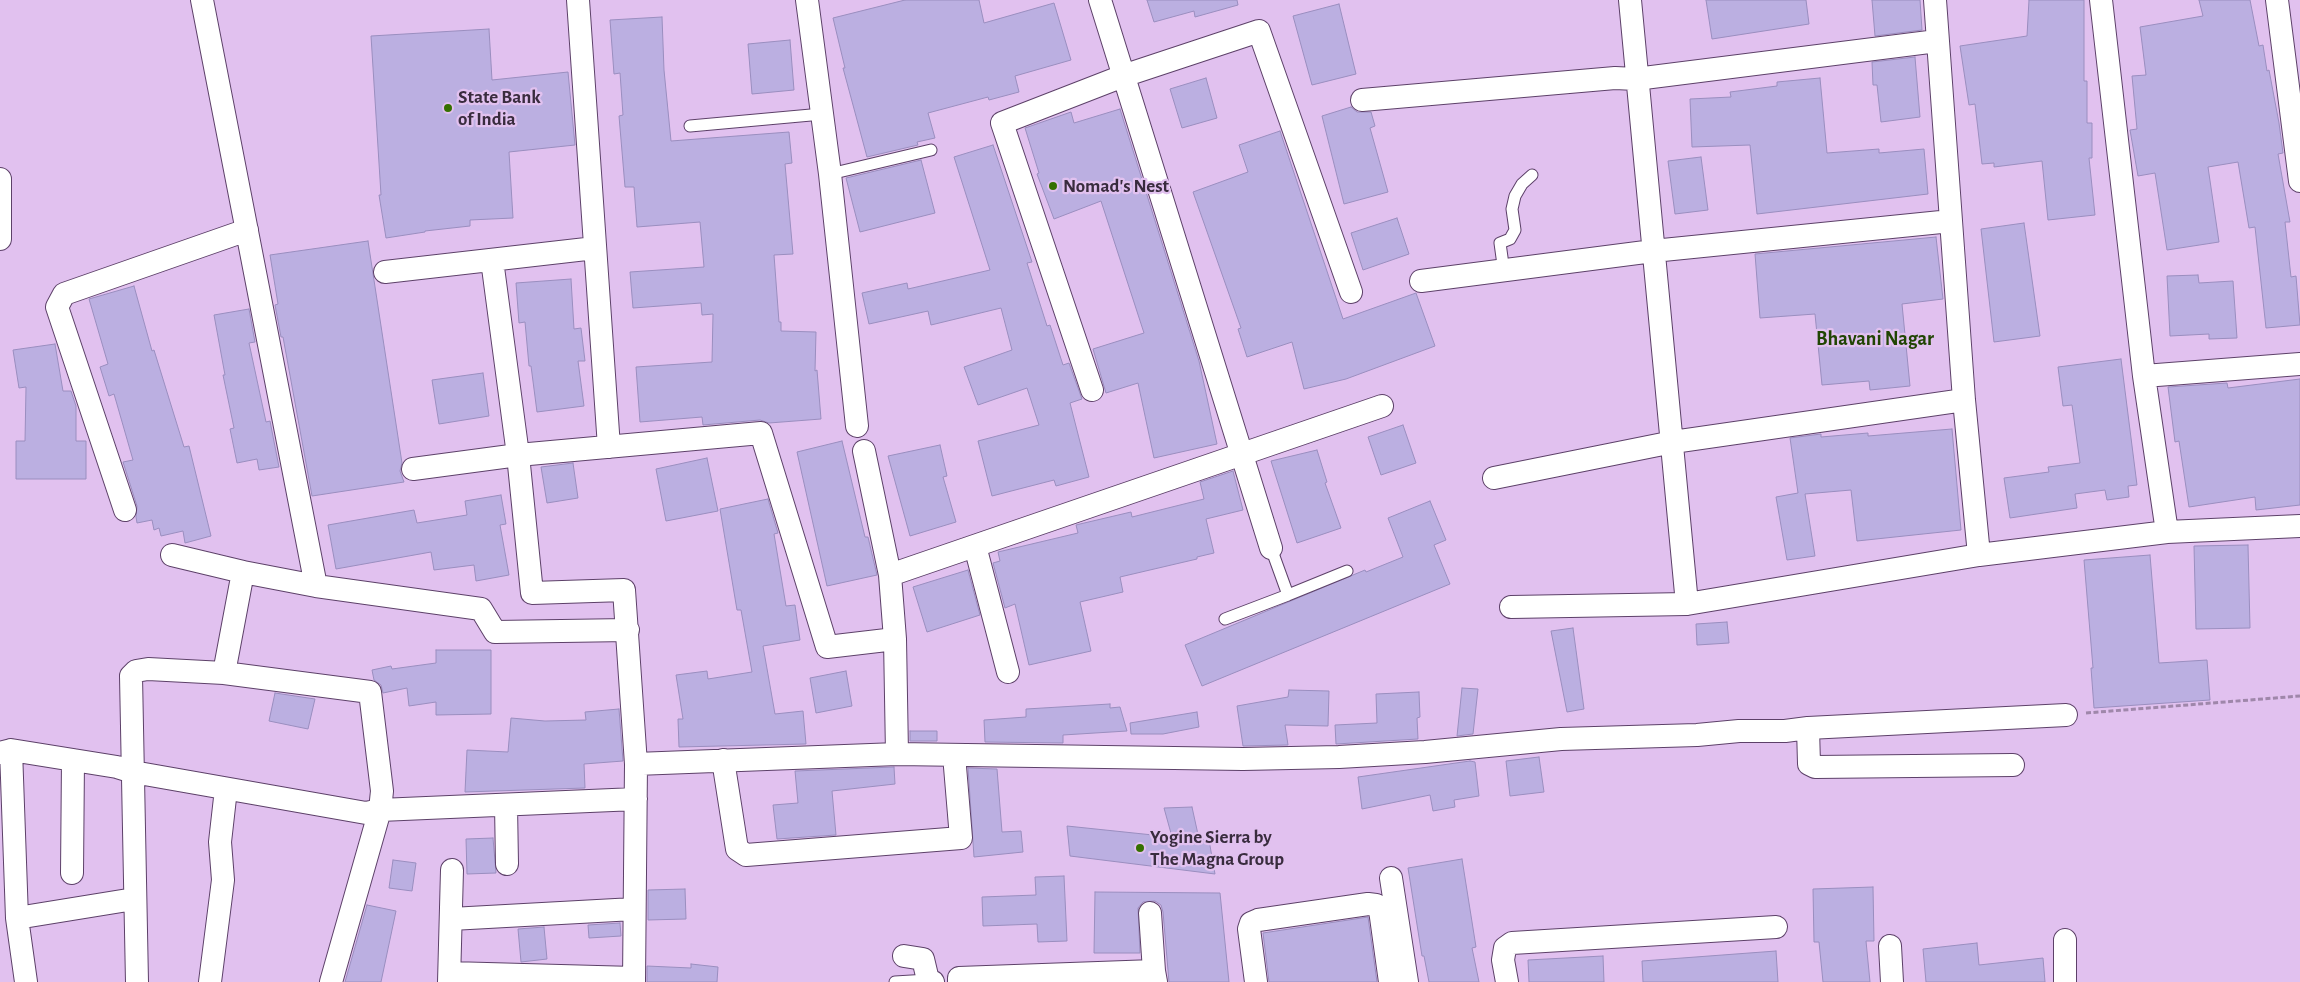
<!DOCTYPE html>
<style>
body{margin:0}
canvas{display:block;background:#e1c1ef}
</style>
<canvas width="2300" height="982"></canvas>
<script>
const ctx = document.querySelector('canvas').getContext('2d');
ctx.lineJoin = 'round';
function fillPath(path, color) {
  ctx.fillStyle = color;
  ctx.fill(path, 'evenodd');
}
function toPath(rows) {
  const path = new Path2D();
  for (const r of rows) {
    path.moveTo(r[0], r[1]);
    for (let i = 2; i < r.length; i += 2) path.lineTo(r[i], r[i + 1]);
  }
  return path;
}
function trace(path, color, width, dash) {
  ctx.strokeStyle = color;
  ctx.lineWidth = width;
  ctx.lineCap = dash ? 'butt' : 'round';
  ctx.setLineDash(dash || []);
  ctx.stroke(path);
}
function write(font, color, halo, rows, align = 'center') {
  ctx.font = font + ' "Alegreya Sans",sans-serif';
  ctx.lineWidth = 4.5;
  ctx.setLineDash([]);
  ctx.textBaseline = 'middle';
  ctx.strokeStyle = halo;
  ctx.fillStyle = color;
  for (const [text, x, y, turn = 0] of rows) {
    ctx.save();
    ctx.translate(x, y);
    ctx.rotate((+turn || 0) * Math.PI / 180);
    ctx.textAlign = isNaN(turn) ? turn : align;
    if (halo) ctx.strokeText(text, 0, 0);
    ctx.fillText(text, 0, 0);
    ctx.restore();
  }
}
const building = toPath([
 [905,0,979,0,984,23,1054,3,1071,60,1015,76,1019,92,989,100,988,97,928,113,935,138,917,142,918,145,867,157,843,68,845,68,833,18,905,0],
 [1147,0,1237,0,1238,5,1195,17,1194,11,1154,22,1147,0],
 [1706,0,1806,0,1809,24,1712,39,1706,0],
 [1872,0,1920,0,1922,30,1875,36,1872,0],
 [2029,0,2084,0,2084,81,2087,81,2087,123,2092,123,2092,158,2089,158,2095,215,2048,220,2042,161,1994,167,1994,163,1982,164,1975,104,1969,105,1960,46,2027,36,2029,0],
 [2199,0,2250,0,2259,46,2263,45,2267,71,2269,70,2279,123,2283,153,2278,154,2290,222,2285,222,2291,277,2296,276,2300,325,2266,328,2255,227,2249,228,2238,162,2208,167,2219,242,2167,250,2155,173,2138,176,2130,130,2137,129,2132,76,2146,75,2140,27,2203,16,2199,0],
 [1339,4,1356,74,1312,85,1293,16,1339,4],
 [662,17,664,70,671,141,789,132,792,163,785,164,793,254,774,255,779,322,781,322,781,331,816,332,815,371,817,370,821,419,769,423,760,420,703,425,702,417,640,422,636,367,712,362,713,314,702,315,701,303,633,308,630,272,704,267,700,222,637,227,634,187,625,187,619,116,623,115,620,73,614,74,610,20,662,17],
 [489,29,492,80,568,72,575,145,509,152,513,218,470,220,470,226,425,231,425,232,386,238,379,195,381,195,371,36,489,29],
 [790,40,794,90,752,94,748,44,790,40],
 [1915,57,1920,117,1881,122,1877,85,1873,85,1872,62,1915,57],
 [1206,78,1217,118,1182,128,1170,89,1206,78],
 [1820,78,1827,153,1879,149,1879,153,1924,149,1928,194,1757,214,1750,145,1692,147,1690,99,1731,97,1730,92,1777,86,1777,82,1820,78],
 [1351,107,1357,112,1371,112,1375,126,1370,128,1388,192,1344,204,1322,116,1351,107],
 [1120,109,1199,361,1217,444,1154,458,1138,383,1106,393,1093,349,1144,333,1101,201,1054,219,1037,174,1039,173,1025,128,1071,112,1074,123,1120,109],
 [1280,131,1343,319,1416,293,1435,346,1346,379,1304,389,1292,342,1247,357,1238,329,1241,328,1193,192,1248,172,1239,145,1280,131],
 [993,145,1032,262,1027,263,1047,326,1050,325,1063,365,1069,363,1082,399,1070,403,1089,477,1056,486,1054,480,992,496,978,441,1039,425,1027,388,978,405,964,367,1012,350,1001,308,931,325,928,311,869,324,862,293,907,283,908,289,990,270,954,157,993,145],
 [1701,157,1708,210,1675,214,1668,161,1701,157],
 [921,160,935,213,860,232,846,178,921,160],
 [1397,218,1409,254,1363,270,1351,233,1397,218],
 [2024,223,2040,336,1994,342,1981,229,2024,223],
 [1936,237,1943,299,1902,304,1910,386,1870,390,1869,381,1822,385,1815,314,1760,318,1755,254,1936,237],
 [368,241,402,463,400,471,404,482,312,496,283,337,281,337,275,305,278,304,270,255,368,241],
 [2198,275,2199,283,2233,281,2237,338,2209,339,2209,334,2170,336,2167,276,2198,275],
 [571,279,574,329,581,328,585,361,578,361,584,406,537,412,531,366,529,366,525,322,519,323,516,283,571,279],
 [134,286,152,351,154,350,184,447,189,446,211,536,185,543,183,531,161,536,159,528,154,530,152,520,137,523,136,517,137,506,123,462,133,460,114,394,109,396,100,367,108,364,89,299,134,286],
 [249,309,255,342,249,343,266,422,270,421,279,467,259,470,257,459,237,463,230,429,234,428,223,375,225,375,214,315,249,309],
 [55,344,63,391,71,391,76,406,76,441,86,441,86,479,16,479,16,441,25,441,26,387,19,388,13,350,55,344],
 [2121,359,2137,485,2128,486,2129,497,2107,500,2105,490,2075,494,2077,508,2010,518,2004,478,2049,472,2048,467,2080,463,2072,405,2063,406,2058,367,2121,359],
 [483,373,489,416,439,424,432,380,483,373],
 [2300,379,2300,505,2256,510,2255,497,2189,507,2179,441,2175,442,2168,387,2227,383,2228,388,2300,379],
 [1403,425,1416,463,1381,475,1368,437,1403,425],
 [1952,429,1961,530,1857,541,1851,490,1805,494,1815,556,1787,560,1776,497,1798,493,1790,438,1821,434,1821,437,1868,433,1868,436,1952,429],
 [842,441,865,537,868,537,877,575,827,586,797,452,842,441],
 [940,445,947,476,943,477,956,522,910,536,888,456,940,445],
 [1317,450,1327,482,1325,483,1341,528,1297,543,1271,461,1317,450],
 [707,458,718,511,666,521,656,469,707,458],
 [573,463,578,498,547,503,541,467,573,463],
 [1233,471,1243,510,1206,519,1214,553,1197,557,1197,559,1120,577,1123,592,1080,602,1091,651,1029,665,1015,604,1005,608,993,563,1000,561,998,552,1078,533,1076,525,1080,524,1131,512,1132,517,1204,499,1200,482,1233,471],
 [501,495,506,524,500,525,509,575,476,581,474,565,434,570,431,552,336,569,328,525,414,510,417,523,467,515,465,501,501,495],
 [768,499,778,533,774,534,786,606,795,605,800,640,763,646,775,714,803,711,806,744,679,747,678,719,683,719,676,675,707,671,708,679,752,672,741,610,737,610,720,509,768,499],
 [1430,501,1446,540,1434,545,1450,584,1202,686,1185,645,1365,570,1366,572,1403,557,1388,518,1430,501],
 [2248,545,2250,628,2196,629,2194,546,2248,545],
 [2150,555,2159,663,2207,660,2210,700,2094,708,2091,668,2093,668,2084,560,2150,555],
 [968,570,980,615,927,632,913,587,968,570],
 [1727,622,1729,643,1697,645,1696,624,1727,622],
 [1573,628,1584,709,1567,712,1551,631,1573,628],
 [436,650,491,650,491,714,436,715,436,702,409,706,407,688,383,693,381,685,374,680,372,670,391,666,392,669,436,663,436,650],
 [846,671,852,706,816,713,810,678,846,671],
 [1462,688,1478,689,1473,734,1457,736,1462,688],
 [1289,690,1329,691,1328,726,1285,725,1288,745,1243,746,1237,706,1288,697,1289,690],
 [1419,692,1420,717,1417,718,1418,739,1336,744,1335,725,1377,723,1376,694,1419,692],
 [275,693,315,699,308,729,269,721,275,693],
 [1110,704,1110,708,1120,707,1127,731,1063,735,1063,743,985,742,984,720,1026,717,1026,709,1110,704],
 [619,709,623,761,584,764,585,788,465,792,467,750,508,752,511,718,545,721,586,720,585,712,619,709],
 [1197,712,1199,727,1163,734,1131,734,1130,723,1197,712],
 [910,731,937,731,937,741,910,741,910,731],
 [1539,757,1544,792,1510,796,1506,761,1539,757],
 [1470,761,1475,762,1479,796,1454,800,1455,807,1433,811,1430,795,1362,809,1358,777,1470,761],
 [894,767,895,784,832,791,836,835,777,839,773,805,798,803,795,771,894,767],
 [968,768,997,769,1002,832,1021,831,1023,852,974,857,968,768],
 [1192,807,1199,839,1209,840,1215,874,1070,856,1067,826,1172,837,1164,808,1192,807],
 [493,838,496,873,467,874,466,839,493,838],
 [1462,859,1476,947,1472,948,1479,982,1429,982,1424,956,1422,956,1408,868,1462,859],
 [393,860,416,863,412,891,389,888,393,860],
 [1064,876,1067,941,1038,942,1037,924,983,926,982,897,1036,895,1035,877,1064,876],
 [1873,887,1874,941,1866,941,1870,982,1823,982,1819,942,1814,942,1813,889,1873,887],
 [685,889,686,919,648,920,648,890,685,889],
 [1095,892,1220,893,1229,982,1169,982,1163,912,1161,905,1155,901,1143,902,1138,908,1140,953,1094,953,1095,892],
 [367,905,396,911,381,982,345,982,367,905],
 [1368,917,1377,982,1269,982,1263,933,1368,917],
 [620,923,621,936,589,938,588,925,620,923],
 [544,927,547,959,521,962,518,929,544,927],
 [1977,943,1979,965,2043,958,2045,982,1926,982,1923,949,1977,943],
 [1776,951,1778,982,1643,982,1642,961,1776,951],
 [1603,956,1604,982,1529,982,1528,960,1603,956],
 [691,964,718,967,717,982,647,982,647,966,691,968,691,964]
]);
const path = toPath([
 [2086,713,2300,696]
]);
const lane = toPath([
 [690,126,822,114],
 [830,174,931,150],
 [1504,272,1500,243,1510,239,1515,230,1512,209,1515,196,1522,184,1532,175],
 [1288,595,1347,571],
 [1225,619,1288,595,1271,548],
 [895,982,928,980]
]);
const street = toPath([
 [202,0,316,586],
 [578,0,609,447],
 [807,0,830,174,857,426],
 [1100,0,1271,548],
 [1630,0,1687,604],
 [1935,0,1964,400,1979,555],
 [2101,0,2144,376,2167,532],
 [2277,0,2300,181],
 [1362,100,1615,78,1636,79,1937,41],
 [0,179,0,239],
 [492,260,518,455,532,593,624,590,636,764,634,982],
 [385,272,595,248],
 [1421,281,1653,251,1951,221],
 [2144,376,2300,364],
 [1092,390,1002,123,1123,76,1259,31,1351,292],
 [413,469,518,455,761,433,827,647,895,639],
 [1494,478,1673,442,1964,400],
 [125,510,57,307,64,294,247,230],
 [975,546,1008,672],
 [172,555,243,572],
 [890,575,1382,406],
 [1511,607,1687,604,1979,555,2167,532,2300,526],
 [224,673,243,572,316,586,481,609,495,632,628,630],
 [1808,728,1809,764,1815,767,2013,765],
 [11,750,17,918,26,982],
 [0,753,11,750,117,767,133,772,366,813,380,810,636,799],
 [897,754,1243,759,1339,757,1425,752,1561,739,1697,735,1739,731,1785,731,1808,728,2066,715],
 [723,760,737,849,746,855,961,838,954,755],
 [636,764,897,754,895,639,890,575,864,451],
 [506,805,507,864],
 [72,873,73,760],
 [1391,878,1407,982],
 [1150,913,1154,971],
 [17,918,134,899],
 [451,919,634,909],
 [2065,940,2065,982],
 [1890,946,1892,982],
 [904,956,923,959,928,980,933,982],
 [450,973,634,978],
 [137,982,131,676,136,671,148,669,224,673,370,692,382,791,380,810,331,982],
 [210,982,223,880,220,842,226,789],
 [449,982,452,870],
 [959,982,959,978,1154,971,1156,982],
 [1256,982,1249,929,1251,923,1258,920,1368,904,1376,905,1380,910,1390,982],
 [1507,982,1503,960,1505,948,1512,943,1776,927]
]);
const markers = [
 [448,108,5,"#357000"],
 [1053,186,5,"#357000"],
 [1140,848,5,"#357000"]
];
const poiNames = [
 ["State Bank",458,97],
 ["of India",458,119],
 ["Nomad's Nest",1063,186],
 ["Yogine Sierra by",1150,837],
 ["The Magna Group",1150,859]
];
const neighbourhoodNames = [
 ["Bhavani Nagar",1875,339]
];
fillPath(building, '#bbafe1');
trace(building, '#9a8ebf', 1);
trace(lane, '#5d4169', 13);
trace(street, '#5d4169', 24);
trace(path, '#9f87aa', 3, [5, 2.5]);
trace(lane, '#fff', 11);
trace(street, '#fff', 22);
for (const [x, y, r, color] of markers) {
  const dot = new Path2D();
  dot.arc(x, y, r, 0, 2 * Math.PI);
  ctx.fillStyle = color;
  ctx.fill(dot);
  trace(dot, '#e1c1ef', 2);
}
write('bold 19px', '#392c3e', '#e1c1ef', poiNames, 'left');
write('bold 20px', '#204503', '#e1c1ef', neighbourhoodNames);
</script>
